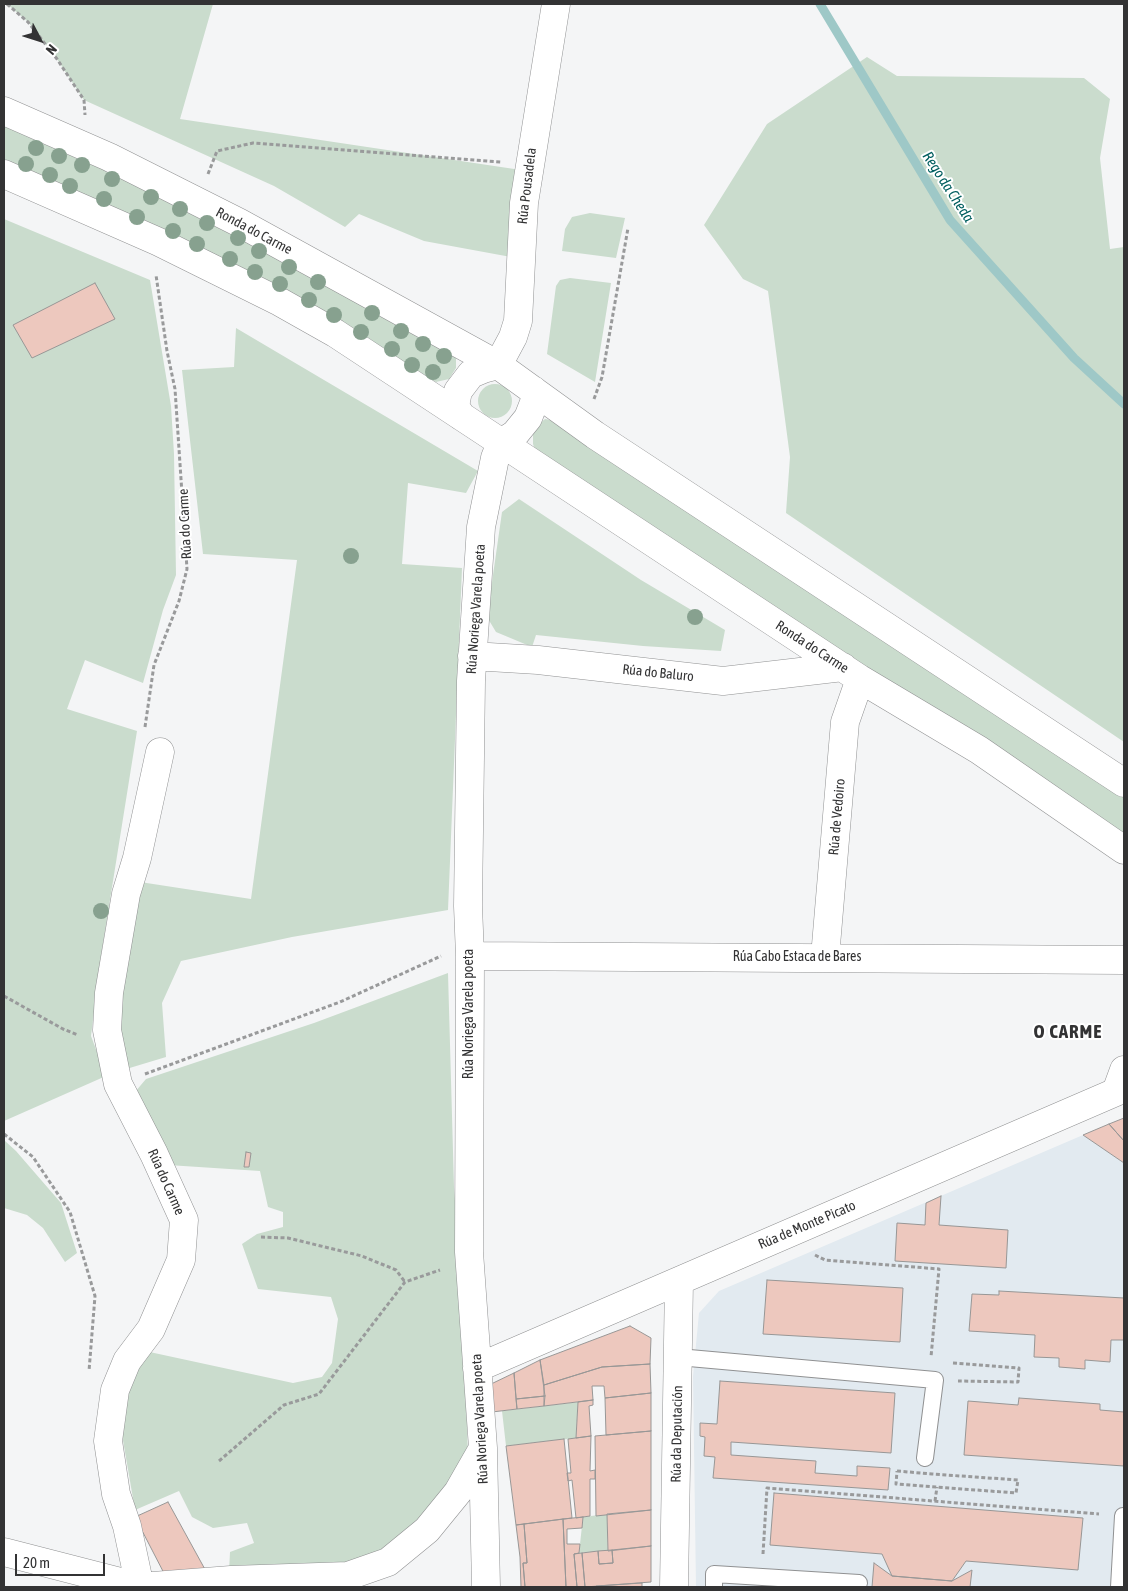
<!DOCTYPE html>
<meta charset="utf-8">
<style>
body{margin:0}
#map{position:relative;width:1128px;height:1591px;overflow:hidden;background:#f4f5f6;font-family:"Asap Condensed",sans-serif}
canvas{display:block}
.frame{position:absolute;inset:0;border:5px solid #333334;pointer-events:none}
.north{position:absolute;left:15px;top:15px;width:50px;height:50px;-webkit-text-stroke:4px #fff;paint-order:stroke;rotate:130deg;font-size:14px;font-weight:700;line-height:20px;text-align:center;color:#333334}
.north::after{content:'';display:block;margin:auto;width:18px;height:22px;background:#333334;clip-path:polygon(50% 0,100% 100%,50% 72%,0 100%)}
.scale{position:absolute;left:15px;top:1554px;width:90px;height:22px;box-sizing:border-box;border:2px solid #333334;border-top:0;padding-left:6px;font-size:15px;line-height:18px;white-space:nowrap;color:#333334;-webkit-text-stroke:4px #fff;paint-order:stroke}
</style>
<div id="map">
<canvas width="1128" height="1591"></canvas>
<div class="frame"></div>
<div class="north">N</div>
<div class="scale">20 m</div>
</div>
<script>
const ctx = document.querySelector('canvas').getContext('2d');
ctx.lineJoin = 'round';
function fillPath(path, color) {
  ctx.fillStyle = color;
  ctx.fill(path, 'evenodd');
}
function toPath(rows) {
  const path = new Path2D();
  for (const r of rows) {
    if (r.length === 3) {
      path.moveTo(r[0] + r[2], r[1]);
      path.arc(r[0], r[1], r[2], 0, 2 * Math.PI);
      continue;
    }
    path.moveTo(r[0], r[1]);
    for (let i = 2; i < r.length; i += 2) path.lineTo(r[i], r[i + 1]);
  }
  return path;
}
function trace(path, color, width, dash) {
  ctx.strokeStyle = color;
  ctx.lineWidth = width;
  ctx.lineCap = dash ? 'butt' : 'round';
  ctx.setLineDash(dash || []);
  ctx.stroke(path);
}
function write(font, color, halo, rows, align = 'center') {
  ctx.font = font + ' "Asap Condensed",sans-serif';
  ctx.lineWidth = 4;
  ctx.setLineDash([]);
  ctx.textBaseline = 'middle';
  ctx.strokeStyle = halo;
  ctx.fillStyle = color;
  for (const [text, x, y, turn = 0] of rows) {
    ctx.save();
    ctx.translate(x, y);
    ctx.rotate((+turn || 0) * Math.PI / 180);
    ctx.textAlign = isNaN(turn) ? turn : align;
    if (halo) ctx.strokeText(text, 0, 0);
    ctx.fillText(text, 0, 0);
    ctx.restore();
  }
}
const built = toPath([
 [1083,1135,1124,1163,1124,1587,696,1587,693,1376,699,1313,719,1291]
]);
const green = toPath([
 [7,4,213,4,180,119,521,170,511,257,424,241,359,214,345,227,274,186,84,100,57,59,28,22],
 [867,57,897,76,1084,78,1110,99,1100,158,1110,249,1124,247,1124,742,786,513,790,457,768,291,743,279,704,225,767,124],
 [4,124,158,191,441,345,456,358,456,368,449,379,436,382,423,376,4,163],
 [590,213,625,218,616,258,562,251,565,229,572,217],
 [4,219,150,280,171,406,174,454,176,575,163,610,143,683,85,660,67,709,137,731,101,956,91,1036,106,1076,4,1121],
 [570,278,611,283,595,382,547,354,556,286,560,280],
 [236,328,478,471,466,493,408,483,402,564,462,568,448,910,292,937,181,961,162,1003,166,1057,123,1070,116,1015,140,882,251,899,297,560,203,554,182,370,234,367],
 [495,401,17],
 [545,419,556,421,1124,792,1124,840,536,452,533,444,533,434,539,424],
 [519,499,641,580,725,630,721,651,643,646,536,635,532,647,496,632,487,617,502,512],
 [448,973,454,1187,463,1307,468,1457,460,1487,372,1561,229,1572,230,1552,254,1543,247,1523,213,1528,192,1517,179,1491,135,1510,120,1423,131,1370,145,1351,293,1383,322,1377,332,1363,338,1319,331,1297,258,1289,242,1244,257,1234,283,1227,283,1212,268,1207,260,1171,168,1165,135,1092,146,1079,314,1023],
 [4,1140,16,1151,61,1203,77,1253,65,1262,43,1228,27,1215,4,1208],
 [578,1402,576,1438,506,1446,502,1411],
 [607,1514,608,1551,579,1553,583,1517]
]);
const stream = toPath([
 [820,4,950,220,1074,358,1124,404]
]);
const building = toPath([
 [95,283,115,319,32,358,13,325,95,283],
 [1124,1118,1124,1141,1109,1124,1124,1118],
 [1109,1124,1124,1141,1124,1163,1083,1135,1109,1124],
 [246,1152,251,1153,249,1167,244,1167,246,1152],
 [941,1196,939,1225,1008,1230,1006,1268,895,1261,897,1223,925,1225,926,1203,941,1196],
 [767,1280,903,1288,900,1342,763,1334,767,1280],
 [999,1291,1124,1298,1124,1340,1111,1340,1110,1362,1085,1360,1085,1369,1059,1367,1059,1358,1034,1357,1035,1335,969,1331,972,1294,999,1295,999,1291],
 [630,1326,651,1338,650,1364,602,1367,544,1385,540,1360,630,1326],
 [540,1360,545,1396,516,1399,514,1373,540,1360],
 [650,1364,651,1393,605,1398,604,1386,592,1386,593,1400,544,1406,544,1385,602,1367,650,1364],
 [514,1373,517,1409,492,1412,489,1385,514,1373],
 [720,1381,895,1393,891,1453,731,1442,731,1455,816,1461,815,1473,857,1476,857,1466,890,1468,888,1490,713,1478,715,1457,704,1456,705,1437,700,1436,700,1423,717,1424,720,1381],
 [651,1393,651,1431,606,1435,605,1398,651,1393],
 [545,1396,544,1406,517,1409,516,1399,545,1396],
 [1019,1398,1100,1404,1100,1410,1124,1412,1124,1466,964,1455,968,1401,1018,1405,1019,1398],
 [593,1400,593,1405,589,1406,591,1436,576,1438,578,1402,593,1400],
 [651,1431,651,1510,596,1516,595,1436,651,1431],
 [591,1436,590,1471,595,1470,595,1479,590,1479,590,1516,576,1518,572,1480,568,1481,567,1473,571,1473,568,1439,591,1436],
 [564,1439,572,1518,516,1525,506,1446,564,1439],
 [774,1493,1083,1518,1078,1570,966,1561,952,1581,892,1576,882,1554,770,1545,774,1493],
 [168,1502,207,1573,167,1579,135,1517,168,1502],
 [651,1510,651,1546,608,1551,607,1514,651,1510],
 [583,1517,582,1528,567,1529,567,1544,580,1544,579,1553,574,1554,577,1587,566,1587,563,1519,583,1517],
 [563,1519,566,1587,525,1587,523,1563,527,1563,524,1524,563,1519],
 [524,1524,527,1563,523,1563,525,1587,521,1587,520,1557,516,1525,524,1524],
 [651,1546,651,1582,585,1587,582,1553,598,1551,599,1564,613,1563,612,1550,651,1546],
 [612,1550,613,1563,599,1564,598,1551,612,1550],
 [582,1553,585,1587,577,1587,574,1554,582,1553],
 [874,1563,892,1576,952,1581,972,1570,970,1587,872,1587,874,1563],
 [642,1583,642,1587,596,1587,596,1586,642,1583]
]);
const path = toPath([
 [7,4,28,22,57,59,84,100,85,115],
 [208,174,217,151,253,143,501,162],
 [594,399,602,377,628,228],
 [145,727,154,665,179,601,187,569,175,389,167,351,156,275],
 [4,996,63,1029,78,1035],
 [145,1074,340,1002,441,956],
 [4,1134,33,1157,70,1212,95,1296,89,1371],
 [261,1237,288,1238,362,1256,396,1270,405,1282],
 [815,1255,825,1260,939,1269,931,1357],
 [953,1363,1019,1368,1018,1382,958,1381],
 [219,1461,284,1405,319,1394,405,1282,440,1270],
 [897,1471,932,1474,1018,1480,1016,1493,896,1484,897,1471],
 [935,1501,937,1487],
 [763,1554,767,1488,1099,1514]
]);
const lane = toPath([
 [678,1357,935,1380,925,1458],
 [714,1587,714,1574,859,1583],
 [1119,1587,1123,1516]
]);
const street = toPath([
 [4,111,109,157,240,223,498,365,595,435,1124,783],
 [4,174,159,242,280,302,335,333,860,679,979,750,1124,850],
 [461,416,455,406,458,391,471,374,483,369,498,365,513,337,518,321,524,203,556,4],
 [472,656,538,660,723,681,843,667],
 [470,956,1124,960],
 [825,957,845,722,860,679],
 [477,1368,1116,1092,1124,1070],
 [4,1552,140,1587,231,1580,348,1576,388,1562,427,1530,458,1492,482,1450],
 [140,1587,127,1526,116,1494,108,1441,115,1390,127,1361,151,1329,181,1260,184,1220,154,1154,118,1084,107,1030,109,993,126,894,137,858,160,752],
 [486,1587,483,1448,469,1252,470,956,468,906,471,681,481,527,495,458,501,443,515,434,528,418,535,400,533,390],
 [674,1587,679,1281]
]);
const trees = [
 [36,148],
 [59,156],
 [26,164],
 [82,165],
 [50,175],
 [112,179],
 [70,186],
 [151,197],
 [104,199],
 [180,209],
 [137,217],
 [207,223],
 [173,231],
 [238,238],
 [197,244],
 [259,251],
 [230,259],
 [289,267],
 [255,272],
 [318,282],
 [280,284],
 [309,300],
 [372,313],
 [334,315],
 [401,331],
 [361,332],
 [423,344],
 [392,349],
 [444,356],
 [412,365],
 [433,372],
 [351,556],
 [695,617],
 [101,911]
];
const streetNames = [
 ["Rúa Pousadela",527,186,-83],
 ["Ronda do Carme",254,231,28],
 ["Rúa do Carme",185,524,-93],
 ["Rúa Noriega Varela poeta",476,609,-86],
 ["Ronda do Carme",812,647,33],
 ["Rúa do Baluro",658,673,6],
 ["Rúa de Vedoiro",837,817,-85],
 ["Rúa Cabo Estaca de Bares",797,957],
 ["Rúa Noriega Varela poeta",469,1014,-90],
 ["Rúa do Carme",166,1182,66],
 ["Rúa de Monte Picato",807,1225,-23],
 ["Rúa Noriega Varela poeta",480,1419,-93],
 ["Rúa da Deputación",677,1434,-89]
];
const waterNames = [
 ["Rego da Cheda",948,187,57]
];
const districtNames = [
 ["O CARME",1068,1032]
];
fillPath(built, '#e2eaf0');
fillPath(green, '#cadccd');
trace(stream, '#9ec8c7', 9);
fillPath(building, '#edc8be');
trace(building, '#989796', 1);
trace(lane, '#909192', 18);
trace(street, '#909192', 29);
trace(path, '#999a9b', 3, [4, 2.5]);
trace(lane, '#fff', 16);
trace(street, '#fff', 28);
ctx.fillStyle = '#87a18f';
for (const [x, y] of trees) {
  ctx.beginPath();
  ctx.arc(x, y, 8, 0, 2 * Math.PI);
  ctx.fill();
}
write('14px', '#333334', '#fff', streetNames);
write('italic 15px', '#005e5f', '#fff', waterNames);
ctx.letterSpacing = '1px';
write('bold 19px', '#333334', '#fff', districtNames);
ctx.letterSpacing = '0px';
</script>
